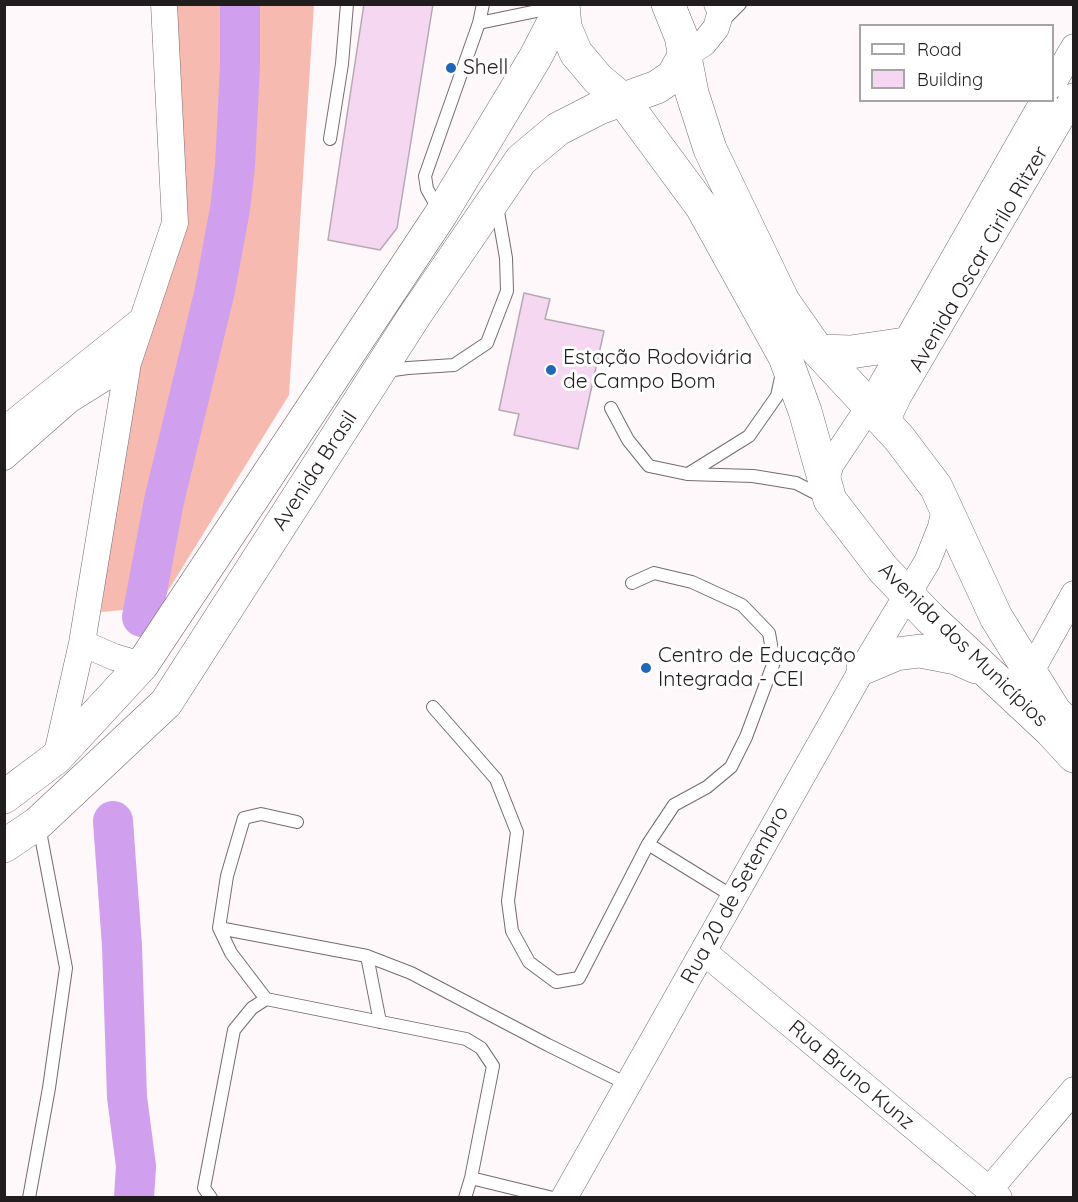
<!DOCTYPE html>
<meta charset="utf-8">
<style>
body{margin:0}
#map{position:relative;width:1078px;height:1202px;overflow:hidden;background:#fef8fa;font-family:Quicksand,sans-serif}
canvas{display:block}
.frame{position:absolute;inset:0;border:6px solid #211c1e;pointer-events:none}
.legend{position:absolute;left:859px;top:24px;width:195px;height:78px;box-sizing:border-box;background:#fff;border:2px solid #a6a4a5;margin:0;padding:8px 10px;list-style:none;font-size:18px;color:#211c1e}
.legend li{display:flex;align-items:center;gap:12px;height:30px}
.legend b{width:30px;border:2px solid #a6a4a5}
</style>
<div id="map">
<canvas width="1078" height="1202"></canvas>
<div class="frame"></div>
<ul class="legend">
<li><b style="height:8px;background:#fff"></b>Road</li>
<li><b style="height:16px;background:#f6d7f1"></b>Building</li>
</ul>
</div>
<script>
const ctx = document.querySelector('canvas').getContext('2d');
ctx.lineJoin = 'round';
function fillPath(path, color) {
  ctx.fillStyle = color;
  ctx.fill(path, 'evenodd');
}
function toPath(rows) {
  const path = new Path2D();
  for (const r of rows) {
    path.moveTo(r[0], r[1]);
    for (let i = 2; i < r.length; i += 2) path.lineTo(r[i], r[i + 1]);
  }
  return path;
}
function trace(path, color, width, dash) {
  ctx.strokeStyle = color;
  ctx.lineWidth = width;
  ctx.lineCap = dash ? 'butt' : 'round';
  ctx.setLineDash(dash || []);
  ctx.stroke(path);
}
function write(font, color, halo, rows, align = 'center') {
  ctx.font = font + ' Quicksand,sans-serif';
  ctx.lineWidth = 6;
  ctx.setLineDash([]);
  ctx.textBaseline = 'middle';
  ctx.strokeStyle = halo;
  ctx.fillStyle = color;
  for (const [text, x, y, turn = 0] of rows) {
    ctx.save();
    ctx.translate(x, y);
    ctx.rotate((+turn || 0) * Math.PI / 180);
    ctx.textAlign = isNaN(turn) ? turn : align;
    if (halo) ctx.strokeText(text, 0, 0);
    ctx.fillText(text, 0, 0);
    ctx.restore();
  }
}
const forest = toPath([
 [171,5,314,5,289,395,158,607,101,612,128,413,142,340,166,278]
]);
const river = toPath([
 [142,617,164,501,215,290,230,209,235,166,240,66,240,4],
 [113,821,122,946,127,1097,136,1166,134,1198]
]);
const building = toPath([
 [364,4,433,4,397,228,380,250,328,240,364,4],
 [524,293,550,299,545,319,604,331,578,449,514,435,519,414,499,410,524,293]
]);
const service = toPath([
 [723,21,740,4],
 [479,23,556,7],
 [330,139,342,64,347,4],
 [440,212,427,189,425,176,479,23,483,4],
 [386,371,408,368,454,365,487,343,507,291,506,258,497,206],
 [611,408,628,440,649,466,687,474,753,476,796,483,823,497],
 [688,474,749,436,777,396,782,373],
 [433,707,496,779,517,832,508,901,512,931,529,962,556,982,579,978,648,844,674,805,707,787,731,767,746,737,774,662,769,633,742,605,692,582,654,573,632,583],
 [648,844,734,897],
 [219,928,367,956,411,973,548,1045,627,1084],
 [367,956,380,1022],
 [266,999,231,953,219,928,227,876,244,818,261,814,297,822],
 [471,1178,553,1198],
 [29,1198,49,1088,66,968,39,826],
 [211,1198,204,1188,234,1030,252,1008,266,999,466,1039,481,1048,493,1066,471,1178,465,1198]
]);
const minor = toPath([
 [684,56,704,43,716,28,721,11,717,4],
 [1052,85,1074,47],
 [885,424,898,397,1074,96],
 [4,430,143,319],
 [4,457,69,400,128,363],
 [825,482,831,464,869,407,1044,100],
 [82,643,114,657,142,665],
 [1030,673,1074,594],
 [56,758,82,643,128,363,175,223,164,4],
 [704,952,999,1198],
 [989,1190,1074,1090],
 [564,1198,863,668,927,562,941,527,945,508]
]);
const secondary = toPath([
 [563,4,565,27,576,53,598,79,623,100,702,207,785,357,805,411,830,500,883,569,931,619,1051,731,1074,756],
 [668,4,681,36,692,93,710,149,783,301,818,351,899,438,936,487,996,617,1055,712,1069,725],
 [818,351,851,352,905,344],
 [863,668,896,654,920,651,956,658,976,667],
 [4,797,56,758,142,665,441,214,535,58,563,4],
 [4,846,38,823,166,703,415,315,521,160,558,129,599,108,657,87,673,76,684,56]
]);
const markers = [
 [451,68,6,"#2067b7"],
 [551,370,6,"#2067b7"],
 [646,668,6,"#2067b7"]
];
const poiNames = [
 ["Shell",463,68],
 ["Estação Rodoviária",563,358],
 ["de Campo Bom",563,382],
 ["Centro de Educação",658,656],
 ["Integrada - CEI",658,680]
];
const streetNames = [
 ["Avenida Oscar Cirilo Ritzer",979,259,-60],
 ["Avenida Brasil",315,471,-57],
 ["Avenida dos Municípios",963,645,44],
 ["Rua 20 de Setembro",735,895,-61],
 ["Rua Bruno Kunz",851,1075,40]
];
fillPath(forest, '#f6bab0');
trace(river, '#d0a0ee', 40);
fillPath(building, '#f6d7f1');
trace(building, '#b5a9b3', 1.5);
trace(service, '#786a70', 14);
trace(minor, '#786a70', 27);
trace(secondary, '#786a70', 34);
trace(service, '#fff', 12);
trace(minor, '#fff', 26);
trace(secondary, '#fff', 33);
for (const [x, y, r, color] of markers) {
  const dot = new Path2D();
  dot.arc(x, y, r, 0, 2 * Math.PI);
  ctx.fillStyle = color;
  ctx.fill(dot);
  trace(dot, '#fff', 2);
}
write('21px', '#211c1e', '#fff', poiNames, 'left');
write('21px', '#211c1e', '#fff', streetNames);
</script>
